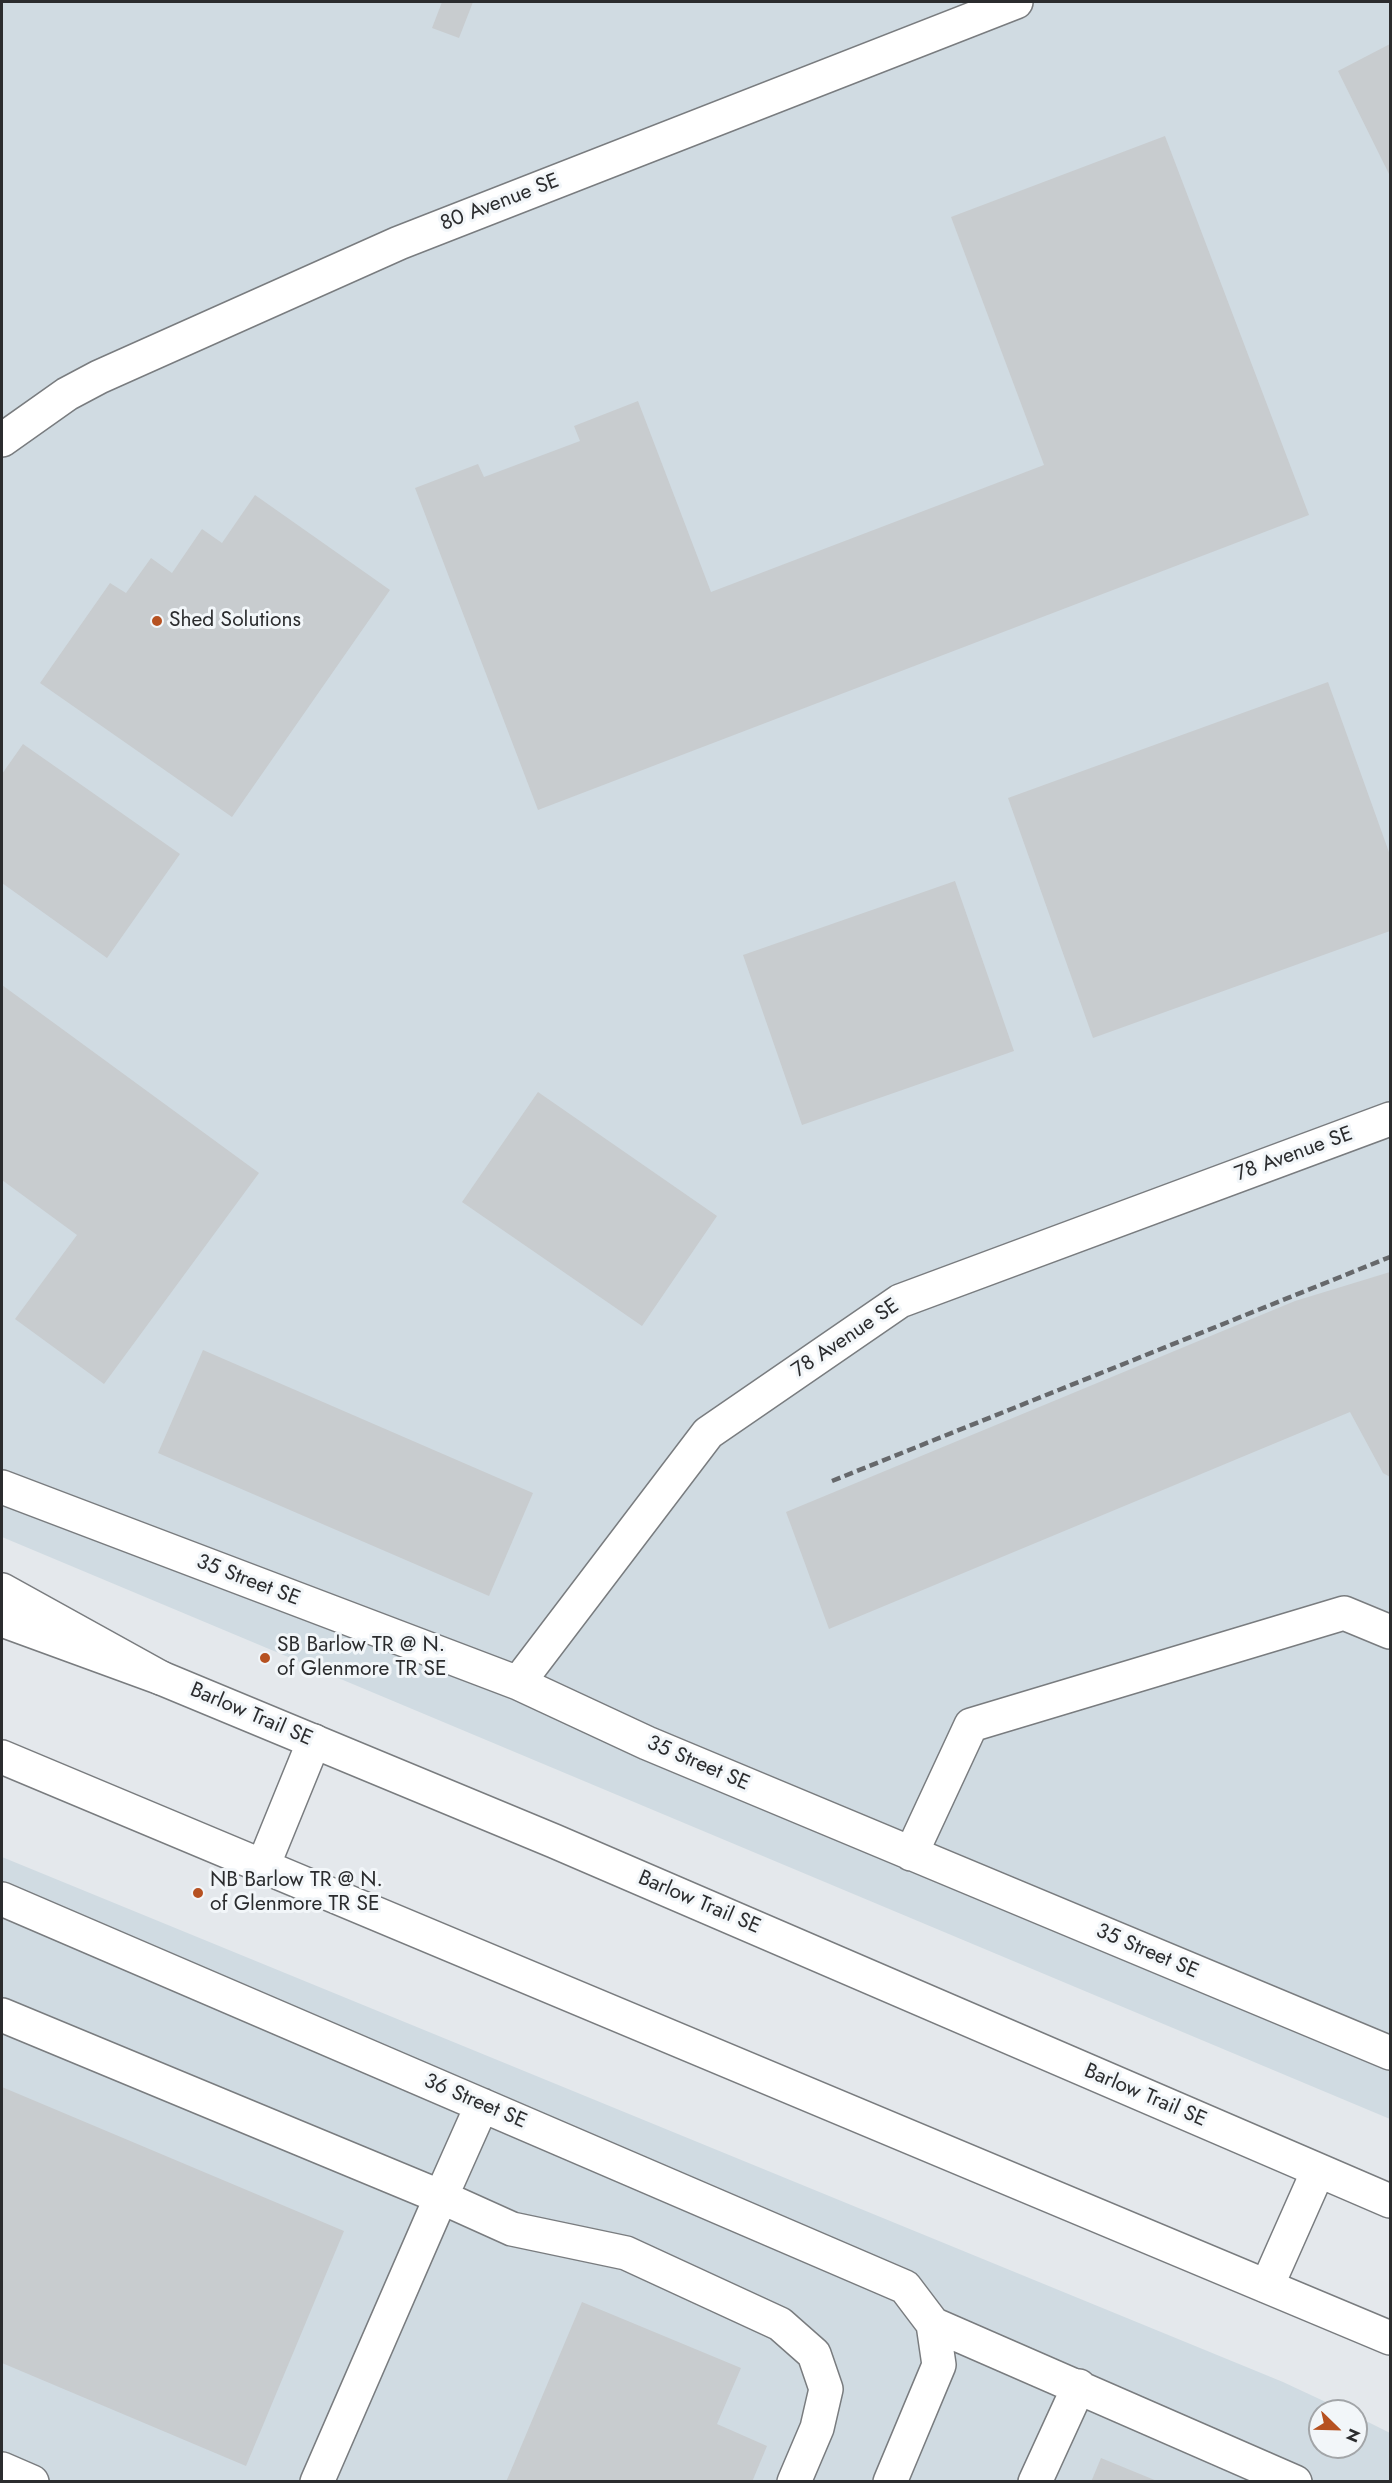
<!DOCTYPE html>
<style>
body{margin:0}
#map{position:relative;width:1392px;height:2483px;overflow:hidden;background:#e4e8ec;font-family:Jost,sans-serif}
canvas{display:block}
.frame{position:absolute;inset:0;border:3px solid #2b2c2e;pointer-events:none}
.north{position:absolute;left:1308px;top:2399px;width:60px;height:60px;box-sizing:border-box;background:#f2f6f9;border:2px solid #a2a5a8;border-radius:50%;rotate:113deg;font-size:16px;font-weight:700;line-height:24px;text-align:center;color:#2b2c2e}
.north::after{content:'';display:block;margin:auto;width:21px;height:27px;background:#b65121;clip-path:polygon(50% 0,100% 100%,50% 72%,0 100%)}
</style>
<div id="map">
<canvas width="1392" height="2483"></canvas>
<div class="frame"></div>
<div class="north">N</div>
</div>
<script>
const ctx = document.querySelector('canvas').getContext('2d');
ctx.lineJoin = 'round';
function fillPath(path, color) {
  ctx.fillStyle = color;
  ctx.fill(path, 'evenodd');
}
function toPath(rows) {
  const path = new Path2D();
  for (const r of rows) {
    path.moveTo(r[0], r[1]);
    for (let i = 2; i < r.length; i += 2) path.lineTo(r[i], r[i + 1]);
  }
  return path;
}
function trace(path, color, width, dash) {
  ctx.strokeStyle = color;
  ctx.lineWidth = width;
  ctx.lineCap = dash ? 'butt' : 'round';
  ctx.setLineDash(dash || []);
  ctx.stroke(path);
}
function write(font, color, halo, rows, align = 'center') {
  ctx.font = font + ' Jost,sans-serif';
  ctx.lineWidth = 6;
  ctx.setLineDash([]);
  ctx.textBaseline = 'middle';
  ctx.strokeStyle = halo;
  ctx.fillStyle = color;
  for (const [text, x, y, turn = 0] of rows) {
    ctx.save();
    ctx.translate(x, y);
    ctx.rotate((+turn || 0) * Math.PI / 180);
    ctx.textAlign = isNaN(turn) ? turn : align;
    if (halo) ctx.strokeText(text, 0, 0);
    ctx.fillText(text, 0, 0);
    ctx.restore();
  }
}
const built = toPath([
 [2,2,1390,2,1390,2119,2,1537],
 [2,1857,1283,2382,1345,2411,1320,2411,1320,2447,1356,2447,1356,2416,1390,2433,1390,2481,2,2481]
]);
const building = toPath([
 [442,2,473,2,459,38,432,28],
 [1390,44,1390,176,1338,71],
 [1165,136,1309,515,538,810,415,488,478,464,484,477,580,441,574,426,638,401,711,592,1044,465,951,217],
 [255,495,390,590,232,817,40,683,110,583,126,593,151,558,172,573,202,529,222,543],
 [1328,682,1390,855,1390,931,1093,1038,1008,798],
 [23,744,180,854,107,958,2,883,2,774],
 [955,881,1014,1051,802,1125,743,955],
 [2,985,259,1173,104,1384,15,1319,77,1235,2,1180],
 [538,1092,717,1216,642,1326,462,1202],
 [1390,1272,1390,1477,1383,1473,1350,1412,829,1629,786,1512,1295,1301],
 [203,1350,533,1493,489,1596,158,1453],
 [2,2087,344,2231,246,2466,2,2363],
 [582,2302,741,2368,717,2424,767,2446,752,2482,506,2482],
 [1101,2458,1157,2481,1157,2482,1091,2482]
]);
const minor = toPath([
 [2,440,67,394,99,377,399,243,1016,2],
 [2,1487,518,1683,647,1743,1390,2053],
 [518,1683,708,1433,900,1301,1390,1119],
 [911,1854,971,1725,1344,1613,1390,1632],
 [263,1866,314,1741],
 [2,1899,905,2287,933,2324,939,2365,890,2482],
 [2,2015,441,2197,482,2105],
 [1267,2286,1318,2171],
 [933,2324,1295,2482],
 [2,2469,32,2482],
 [317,2482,441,2197,512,2229,626,2253,780,2324,814,2354,826,2389,817,2428,794,2482],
 [1035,2482,1079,2386]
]);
const major = toPath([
 [2,1620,161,1678,554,1841,1390,2201],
 [2,1757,1390,2338]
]);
const highway = toPath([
 [2,1590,161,1678]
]);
const rail = toPath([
 [832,1481,1390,1257]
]);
const markers = [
 [157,621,6,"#b65121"],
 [265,1658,6,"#b65121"],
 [198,1893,6,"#b65121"]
];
const streetNames = [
 ["80 Avenue SE",500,203,-21],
 ["78 Avenue SE",1294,1155,-20],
 ["78 Avenue SE",846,1339,-34],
 ["35 Street SE",248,1581,21],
 ["Barlow Trail SE",251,1715,23],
 ["35 Street SE",698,1764,23],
 ["Barlow Trail SE",699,1903,23],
 ["35 Street SE",1147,1952,23],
 ["Barlow Trail SE",1145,2096,23],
 ["36 Street SE",475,2102,23]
];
const poiNames = [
 ["Shed Solutions",169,621],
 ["SB Barlow TR @ N.",277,1646],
 ["of Glenmore TR SE",277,1670],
 ["NB Barlow TR @ N.",210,1881],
 ["of Glenmore TR SE",210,1905]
];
fillPath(built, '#d0dbe2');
fillPath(building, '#c8cccf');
trace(minor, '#797c7f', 36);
trace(major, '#797c7f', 36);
trace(highway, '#797c7f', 36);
trace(minor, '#fff', 33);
trace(major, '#fff', 33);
trace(highway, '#fff', 33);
trace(rail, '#66686b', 4.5, [9, 4.5]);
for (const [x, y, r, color] of markers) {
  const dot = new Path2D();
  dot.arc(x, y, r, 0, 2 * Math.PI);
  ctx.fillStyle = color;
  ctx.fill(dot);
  trace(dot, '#f2f6f9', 2);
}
write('21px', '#2b2c2e', '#f2f6f9', streetNames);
write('21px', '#2b2c2e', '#f2f6f9', poiNames, 'left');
</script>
